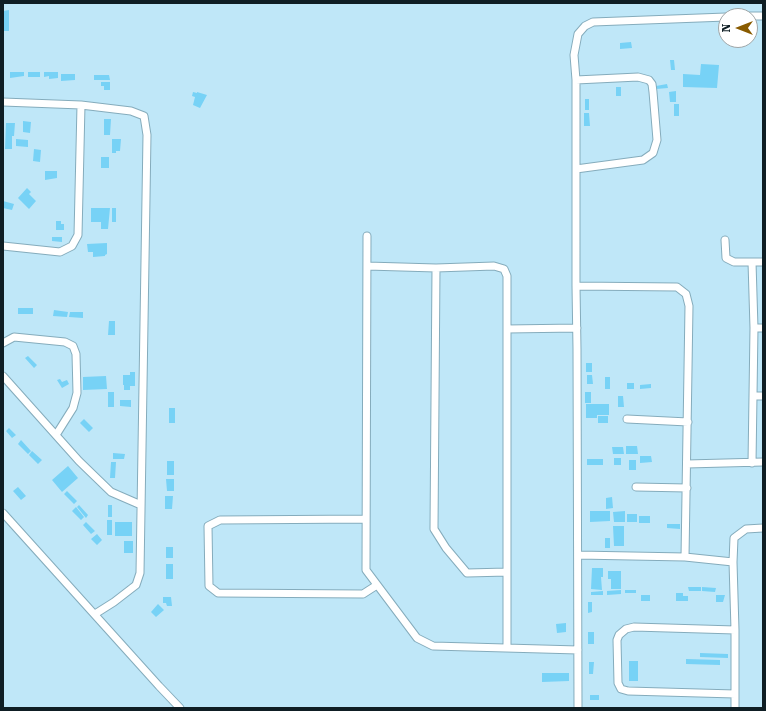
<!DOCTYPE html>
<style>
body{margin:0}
#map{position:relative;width:766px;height:711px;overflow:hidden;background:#bfe7f8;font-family:"Roboto Serif",serif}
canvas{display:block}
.frame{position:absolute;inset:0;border:4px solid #0f1e24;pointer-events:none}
.north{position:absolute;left:718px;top:8px;width:40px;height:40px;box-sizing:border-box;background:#fff;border:1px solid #9fa5a7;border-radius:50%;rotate:270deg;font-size:11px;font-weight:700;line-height:16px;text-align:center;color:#0f1e24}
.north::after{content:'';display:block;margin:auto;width:14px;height:18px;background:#895b00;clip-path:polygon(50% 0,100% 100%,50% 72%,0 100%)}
</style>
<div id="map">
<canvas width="766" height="711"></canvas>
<div class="frame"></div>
<div class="north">N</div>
</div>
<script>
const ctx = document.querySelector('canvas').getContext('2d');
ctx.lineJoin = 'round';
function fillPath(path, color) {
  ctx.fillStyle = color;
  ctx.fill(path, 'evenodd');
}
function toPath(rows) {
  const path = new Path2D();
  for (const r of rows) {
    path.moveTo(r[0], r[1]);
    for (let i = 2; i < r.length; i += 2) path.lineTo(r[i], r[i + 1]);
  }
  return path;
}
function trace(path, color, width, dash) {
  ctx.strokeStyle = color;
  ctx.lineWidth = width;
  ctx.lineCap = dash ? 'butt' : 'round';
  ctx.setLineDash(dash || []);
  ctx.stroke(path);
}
const building = toPath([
 [9,10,9,31,4,31,3,11],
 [631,42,632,48,620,49,620,43],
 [670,60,674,60,675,70,671,70],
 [701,64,719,65,717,88,683,87,683,74,700,75],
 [10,72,24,72,24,76,10,78],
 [28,72,40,72,40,77,28,77],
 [44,72,58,72,58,78,49,79,49,76,44,77],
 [61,74,75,74,75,80,61,81],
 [94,75,109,75,110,80,94,80],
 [101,82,110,82,110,90,104,90,104,86,101,86],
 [667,84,668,88,656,89,656,86],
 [616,87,621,87,621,96,616,96],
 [676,91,676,102,670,102,669,92],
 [193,92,197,93,197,92,207,95,200,108,193,105,195,97,192,96],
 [585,99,589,99,589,110,585,110],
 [674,104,679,104,679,116,674,116],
 [584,113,589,113,590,126,584,126],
 [104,119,111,119,110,135,104,135],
 [23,121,31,122,30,133,23,132],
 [6,123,15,123,14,136,12,136,12,149,5,149],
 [16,139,28,140,28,147,16,146],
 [112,139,121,139,120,151,116,151,116,153,112,153],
 [34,149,41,150,40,162,33,161],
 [101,157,109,157,109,168,101,168],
 [45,171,57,171,57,178,45,180],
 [27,188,31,192,29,194,36,201,29,209,18,198],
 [3,201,14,204,12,210,3,208],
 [91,208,110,208,108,229,101,229,101,222,91,222],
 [112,208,116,208,116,222,112,222],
 [56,221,61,221,61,224,64,224,64,230,56,230],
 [52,237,62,237,62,242,52,241],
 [107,243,107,254,105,255,105,256,93,257,93,252,88,252,87,244],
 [18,308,33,308,33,314,18,314],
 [54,310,68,312,67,317,53,316],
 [70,312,83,312,83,318,69,317],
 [109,321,115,321,115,335,108,335],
 [28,356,37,365,34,368,25,358],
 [586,363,592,363,592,372,586,372],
 [130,372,135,372,135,386,130,386,130,390,124,390,124,385,123,385,123,375,130,375],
 [587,375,592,375,593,384,587,384],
 [106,376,107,389,83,390,83,377],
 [605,377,610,377,610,389,605,389],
 [60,379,62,382,67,380,69,384,62,388,57,380],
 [627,383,634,383,634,389,627,389],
 [651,384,651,388,640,389,640,385],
 [108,392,114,392,114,407,108,407],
 [585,392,591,392,591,403,585,403],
 [618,396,623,396,624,407,618,407],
 [120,400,131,400,131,407,120,406],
 [586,404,609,404,609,415,597,415,597,418,586,418],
 [169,408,175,408,175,423,169,423],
 [598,416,608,416,608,423,598,423],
 [84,419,93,428,89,432,80,423],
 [9,428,16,435,12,438,6,431],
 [21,440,31,451,28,454,18,444],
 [626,446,637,446,638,454,626,454],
 [612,447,623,447,624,454,613,454],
 [32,451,42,460,38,464,29,455],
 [113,453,125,454,124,459,113,459],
 [640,456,651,456,652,462,640,463],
 [614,458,621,458,621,465,614,465],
 [587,459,603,459,603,465,587,465],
 [629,460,636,460,636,470,629,470],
 [167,461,174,461,174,475,167,475],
 [111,462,116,462,115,478,110,478],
 [68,466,78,478,62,492,52,480],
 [166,479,174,479,174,491,167,491],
 [18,487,26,496,21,500,13,491],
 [67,491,77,501,74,504,64,494],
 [165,496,173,496,172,509,165,509],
 [612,497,613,508,606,509,606,498],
 [79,505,88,515,86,518,77,507],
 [108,505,112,505,112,517,108,517],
 [76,507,84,517,81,520,72,511],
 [590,511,610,511,610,521,590,522],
 [625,511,625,522,614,522,613,512],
 [627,514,637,514,637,522,627,522],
 [639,516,650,516,650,523,639,523],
 [107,520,112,520,112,535,107,535],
 [86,522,95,531,91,534,83,525],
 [115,522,132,522,132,536,115,536],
 [667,524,680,524,680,529,667,528],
 [613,526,624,526,624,546,614,546],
 [97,534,102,540,97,545,91,539],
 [605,538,610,538,610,548,605,548],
 [124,541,133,541,133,553,124,553],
 [166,547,173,547,173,558,166,558],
 [166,564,173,564,173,579,166,579],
 [592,568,603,568,603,577,601,577,602,590,591,589],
 [608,571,621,571,621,589,611,589,611,579,608,579],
 [688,587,701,587,701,591,689,591],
 [702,587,716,588,715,592,702,591],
 [621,590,621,594,607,595,607,591],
 [625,590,636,590,636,593,625,593],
 [603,591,603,595,591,595,591,592],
 [676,593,683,593,683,596,688,596,688,601,676,601],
 [641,595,650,595,650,601,641,601],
 [716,595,725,595,723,602,716,602],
 [163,597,171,597,172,606,167,606,166,603,163,603],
 [588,602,592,602,592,612,588,613],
 [158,604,164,610,156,617,151,612],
 [566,623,566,632,557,633,556,624],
 [588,632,594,632,594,644,588,644],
 [700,653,728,654,728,658,700,657],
 [686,659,720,660,720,665,686,664],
 [629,661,638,661,638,681,629,681],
 [589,662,594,662,593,674,589,674],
 [542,673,569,673,569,681,542,682],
 [590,695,599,695,599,700,590,700]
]);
const street = toPath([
 [750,16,763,16],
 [576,80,638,77,649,80,652,84,653,92,657,140,653,153,643,160,576,169],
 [3,102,81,105,131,111,144,116,147,135,140,573,136,585,114,602,95,614],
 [367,236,366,570,417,638,433,646,578,650],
 [725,240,726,258,734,262,763,262],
 [3,246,60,252,72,246,78,235,81,105],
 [752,262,754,328,752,463],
 [367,266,436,268,494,266,504,269,507,276,507,648],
 [436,268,434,529,446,548,467,573,507,572],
 [576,286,677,287,686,294,689,306,685,557],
 [754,328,763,328],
 [507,329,577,328],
 [3,343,14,337,65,342,73,346,76,354,77,393,73,408,56,435],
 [3,376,79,461,111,492,141,505],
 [753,396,763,396],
 [627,419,688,422],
 [687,464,763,462],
 [636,487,687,488],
 [3,513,159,686,180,708],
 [366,519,220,520,208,526,209,586,218,593,363,594,377,585],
 [578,555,685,557,733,562],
 [735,694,628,691,621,689,618,683,617,640,619,635,626,629,634,627,735,630],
 [578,708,577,349,576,286,576,80,574,55,578,34,585,26,593,22,726,17],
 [735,708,735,630,733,562,734,538,746,529,763,528]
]);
fillPath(building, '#77d2f6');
trace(street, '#85acbc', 9);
trace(street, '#fff', 7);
</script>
